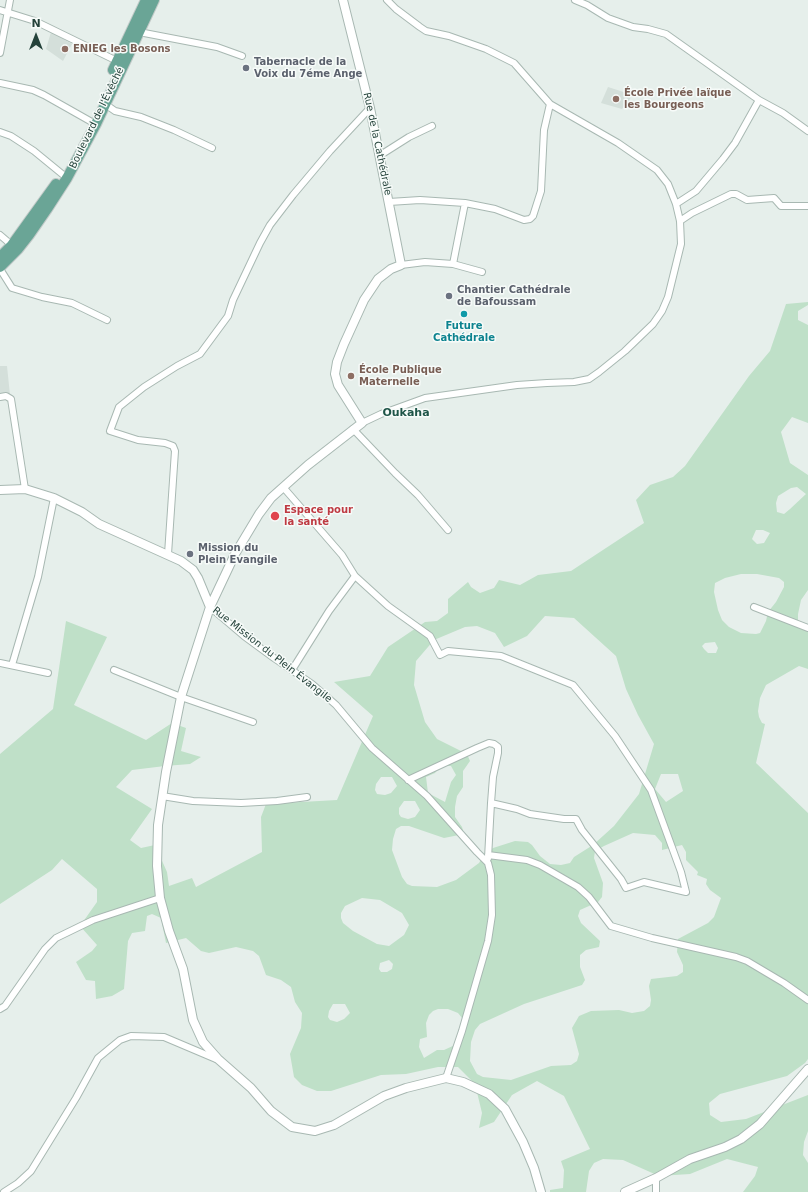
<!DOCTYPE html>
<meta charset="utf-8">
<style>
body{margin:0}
#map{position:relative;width:808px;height:1192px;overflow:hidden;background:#e6efeb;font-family:"DejaVu Sans",sans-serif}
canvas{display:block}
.north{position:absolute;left:16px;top:16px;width:40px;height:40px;-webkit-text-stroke:3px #f7fbf9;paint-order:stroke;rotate:0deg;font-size:11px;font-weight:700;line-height:16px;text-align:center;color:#24423a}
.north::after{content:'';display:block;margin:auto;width:14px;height:18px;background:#24423a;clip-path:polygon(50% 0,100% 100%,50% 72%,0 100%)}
</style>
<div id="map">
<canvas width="808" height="1192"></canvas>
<div class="north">N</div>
</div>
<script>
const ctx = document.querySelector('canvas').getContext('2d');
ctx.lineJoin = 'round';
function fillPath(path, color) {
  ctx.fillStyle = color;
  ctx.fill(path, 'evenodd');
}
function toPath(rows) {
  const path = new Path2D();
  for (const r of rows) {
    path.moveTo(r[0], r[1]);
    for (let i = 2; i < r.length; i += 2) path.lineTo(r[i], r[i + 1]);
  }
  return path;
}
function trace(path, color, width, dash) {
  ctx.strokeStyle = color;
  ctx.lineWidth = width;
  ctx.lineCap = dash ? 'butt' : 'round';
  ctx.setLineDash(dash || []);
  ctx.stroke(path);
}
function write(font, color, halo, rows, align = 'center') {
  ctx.font = font + ' "DejaVu Sans",sans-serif';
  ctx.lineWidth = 3;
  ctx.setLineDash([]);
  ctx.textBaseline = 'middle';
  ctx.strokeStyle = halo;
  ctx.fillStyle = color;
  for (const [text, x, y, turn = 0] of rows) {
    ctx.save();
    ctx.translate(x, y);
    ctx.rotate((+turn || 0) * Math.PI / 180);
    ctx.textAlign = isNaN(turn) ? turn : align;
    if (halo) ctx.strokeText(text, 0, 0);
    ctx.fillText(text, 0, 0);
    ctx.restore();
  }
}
const built = toPath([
 [51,32,72,44,63,61,46,49],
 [608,87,633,95,622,109,601,103],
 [0,366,7,366,10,395,0,396]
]);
const green = toPath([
 [808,302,808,305,798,311,798,320,808,325,808,423,792,417,781,432,790,463,808,475,808,590,801,600,798,614,798,620,800,623,808,624,808,669,799,666,766,685,760,698,758,711,759,717,762,723,765,724,756,763,808,813,808,1059,805,1063,787,1076,720,1094,709,1103,710,1115,721,1122,746,1119,808,1095,808,1131,804,1142,803,1155,808,1163,808,1192,743,1192,755,1176,758,1167,727,1159,690,1174,659,1176,623,1160,603,1159,594,1163,589,1171,586,1192,550,1192,550,1190,563,1188,564,1170,561,1161,590,1149,564,1096,537,1081,512,1095,494,1122,479,1128,482,1113,475,1084,458,1067,438,1067,406,1074,381,1075,331,1091,317,1091,302,1085,294,1077,290,1054,301,1028,302,1013,295,1002,291,987,281,980,266,975,259,956,253,951,236,947,209,953,201,951,186,938,166,943,161,918,152,914,147,916,145,931,132,933,128,941,124,989,112,996,96,999,95,981,86,980,76,962,92,951,97,945,80,926,97,902,97,889,62,859,52,870,0,904,0,754,53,709,66,621,107,637,74,705,146,740,172,723,186,728,181,751,201,757,190,764,165,766,132,770,116,787,152,809,130,840,141,848,155,845,167,872,169,886,192,878,196,887,262,852,261,817,266,804,337,800,373,716,334,682,370,676,388,647,425,622,437,621,448,613,448,599,468,582,471,587,480,593,494,588,499,580,520,585,538,575,571,571,644,523,636,500,650,485,673,477,685,466,749,376,770,351,786,304],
 [797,487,806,494,790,509,784,514,777,512,776,503,778,496,791,488],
 [756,530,763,530,770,533,764,543,757,544,752,539],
 [741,574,757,574,779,578,784,582,784,587,776,602,768,612,766,621,760,633,756,634,741,633,729,627,722,620,718,610,714,592,715,583,725,578],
 [545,616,574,618,616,656,626,689,638,715,654,744,639,794,614,826,593,845,574,857,570,863,561,865,550,864,540,856,532,845,528,842,515,841,493,848,482,858,479,863,456,880,437,887,412,886,407,884,402,877,392,850,393,839,396,829,401,826,409,826,444,838,464,834,462,827,455,817,455,807,457,796,463,787,463,771,470,761,467,754,437,739,425,722,414,685,416,661,434,640,465,627,477,626,495,633,504,647,527,636],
 [715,642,718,648,716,653,708,653,704,649,702,646,705,643],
 [445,766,451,766,456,775,451,782,445,802,428,793,426,777,435,773,438,769],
 [661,774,678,774,683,791,666,802,655,789],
 [381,777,392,777,397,786,391,793,385,795,377,794,375,790,376,784],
 [404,801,415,801,420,810,415,817,408,819,401,817,399,814,399,808],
 [633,833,655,835,662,843,662,850,682,845,686,852,686,860,698,872,697,875,707,879,706,884,710,890,721,898,714,917,708,923,678,939,677,952,683,965,683,972,677,976,651,979,649,986,651,1000,650,1006,644,1011,632,1013,619,1010,591,1011,579,1016,572,1028,579,1054,577,1061,571,1065,551,1066,511,1080,483,1077,477,1074,470,1061,471,1042,475,1030,480,1024,524,1004,582,985,585,980,580,967,580,955,586,950,599,947,600,941,581,923,578,916,580,910,598,902,602,897,603,883,594,858,595,851,604,846],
 [362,898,380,900,402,913,409,925,404,935,389,946,377,944,353,931,343,923,341,918,341,913,345,906],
 [389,960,393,964,392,969,387,972,381,972,379,969,380,963],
 [333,1004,345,1004,350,1013,344,1019,337,1022,330,1020,328,1017,329,1011],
 [438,1009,448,1009,458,1013,462,1018,465,1025,464,1035,455,1045,444,1050,437,1050,424,1058,419,1047,420,1039,427,1037,426,1023,429,1015,433,1011]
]);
const minor = toPath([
 [575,0,587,5,608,18,633,27,648,29,666,34,759,100,783,113,808,131],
 [0,10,35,21,117,61],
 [139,32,217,47,242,56],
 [0,53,10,0],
 [0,83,33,90,44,95,90,121],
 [105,104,115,111,141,117,174,130,212,148],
 [0,132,11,136,34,151,67,178],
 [379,156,409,137,432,126],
 [389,202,420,200,465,203,495,209,524,220,530,219,533,216,541,191,544,130,550,104],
 [676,204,696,191,723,159,735,143,759,100],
 [680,221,692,213,731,194,736,194,747,200,774,198,781,206,808,206],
 [0,235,14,247],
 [453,264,465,203],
 [401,265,425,262,453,264,482,272],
 [0,269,12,288,42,297,72,303,107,320],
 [0,397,6,396,11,399,25,489],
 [362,423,381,414,425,398,517,385,547,383,574,382,589,379,599,372,625,351,653,324,662,311,668,297,681,244,680,221,676,204,668,184,657,170,618,143,550,104,514,63,486,49,449,36,426,31,420,27,396,9,387,0],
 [353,429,395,473,418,495,448,530],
 [283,487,342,555,355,576,388,606,430,636,440,655,448,651,501,656,573,685,615,736,651,790,681,872,686,892,644,882,626,888,621,879,582,830,576,819,564,819,530,814,517,809,491,803],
 [168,554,175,451,173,446,165,443,138,440,110,431,119,407,144,387,177,366,200,354,228,316,233,300,260,243,270,225,293,195,330,151,370,108],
 [210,607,244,636,274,658,312,684,336,705,372,748,427,796,477,852,488,863,491,875,492,915,488,941,462,1031,446,1078],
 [754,607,808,628],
 [0,663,48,673],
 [12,665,38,577,54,498],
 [114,670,181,697,253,722],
 [292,670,329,611,355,576],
 [408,780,477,748,489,743,494,744,498,747,498,753,493,777,491,803,488,858],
 [162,796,193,801,241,803,277,801,307,797],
 [488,855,527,860,540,865,578,887,589,897,611,926,652,938,736,957,747,961,784,983,808,1000],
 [0,1009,5,1006,45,949,56,938,93,920,160,898],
 [656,1178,656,1192],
 [4,1192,18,1183,31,1171,76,1098,98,1058,120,1040,131,1036,164,1037,216,1059]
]);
const tertiary = toPath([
 [343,0,370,108,401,265,391,269,378,279,364,300,344,344,337,362,335,374,338,385,362,423,308,465,271,498,259,514,235,554,210,607,181,697,166,772,158,825,157,866,160,898,169,931,183,969,193,1020,203,1042,218,1059,251,1088,271,1111,292,1127,315,1131,334,1125,384,1096,406,1088,446,1078,463,1082,489,1094,505,1109,523,1142,534,1168,541,1192],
 [0,490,25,489,54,498,82,512,99,524,181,561,193,570,198,578,210,607],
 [625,1192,656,1178,690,1159,725,1147,741,1139,760,1124,808,1069]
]);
const primary = toPath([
 [113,70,146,0],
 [0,257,12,245,56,184],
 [0,267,18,249,29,235,47,209,67,178,96,124,154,0]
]);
const markers = [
 [65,49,4,"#8d6e63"],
 [246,68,4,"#6b7280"],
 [616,99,4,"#8d6e63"],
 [449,296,4,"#6b7280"],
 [464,314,4,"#0f9aa8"],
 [351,376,4,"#8d6e63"],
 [275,516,5,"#e0444e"],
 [190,554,4,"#6b7280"]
];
const educationNames = [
 ["ENIEG les Bosons",73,49],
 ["École Privée laïque",624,93],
 ["les Bourgeons",624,105],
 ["École Publique",359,370],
 ["Maternelle",359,382]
];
const worshipNames = [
 ["Tabernacle de la",254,62],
 ["Voix du 7éme Ange",254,74],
 ["Chantier Cathédrale",457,290],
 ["de Bafoussam",457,302],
 ["Mission du",198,548],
 ["Plein Evangile",198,560]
];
const streetNames = [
 ["Boulevard de l'Évêché",97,118,-64],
 ["Rue de la Cathédrale",377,144,78],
 ["Rue Mission du Plein Évangile",272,655,38]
];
const cultureNames = [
 ["Future",464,326],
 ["Cathédrale",464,338]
];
const healthNames = [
 ["Espace pour",284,510],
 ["la santé",284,522]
];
const neighbourhoodNames = [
 ["Oukaha",406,413]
];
fillPath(built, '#d4dfda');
fillPath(green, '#bfe0c8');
trace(minor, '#a8b8b2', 8);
trace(tertiary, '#a8b8b2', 10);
trace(primary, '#c2cac8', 12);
trace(minor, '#fff', 6);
trace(tertiary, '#fff', 8);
trace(primary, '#6aa596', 10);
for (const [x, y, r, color] of markers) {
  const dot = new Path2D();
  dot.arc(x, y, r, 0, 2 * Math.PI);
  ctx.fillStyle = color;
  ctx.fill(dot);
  trace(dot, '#f7fbf9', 1.5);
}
write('bold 10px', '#785e54', '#f7fbf9', educationNames, 'left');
write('bold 10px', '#5b616d', '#f7fbf9', worshipNames, 'left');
write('10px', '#24423a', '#f7fbf9', streetNames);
write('bold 10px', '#0d838f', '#f7fbf9', cultureNames);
write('bold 10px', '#be3a42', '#f7fbf9', healthNames, 'left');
write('bold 11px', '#1f5548', '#f7fbf9', neighbourhoodNames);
</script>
